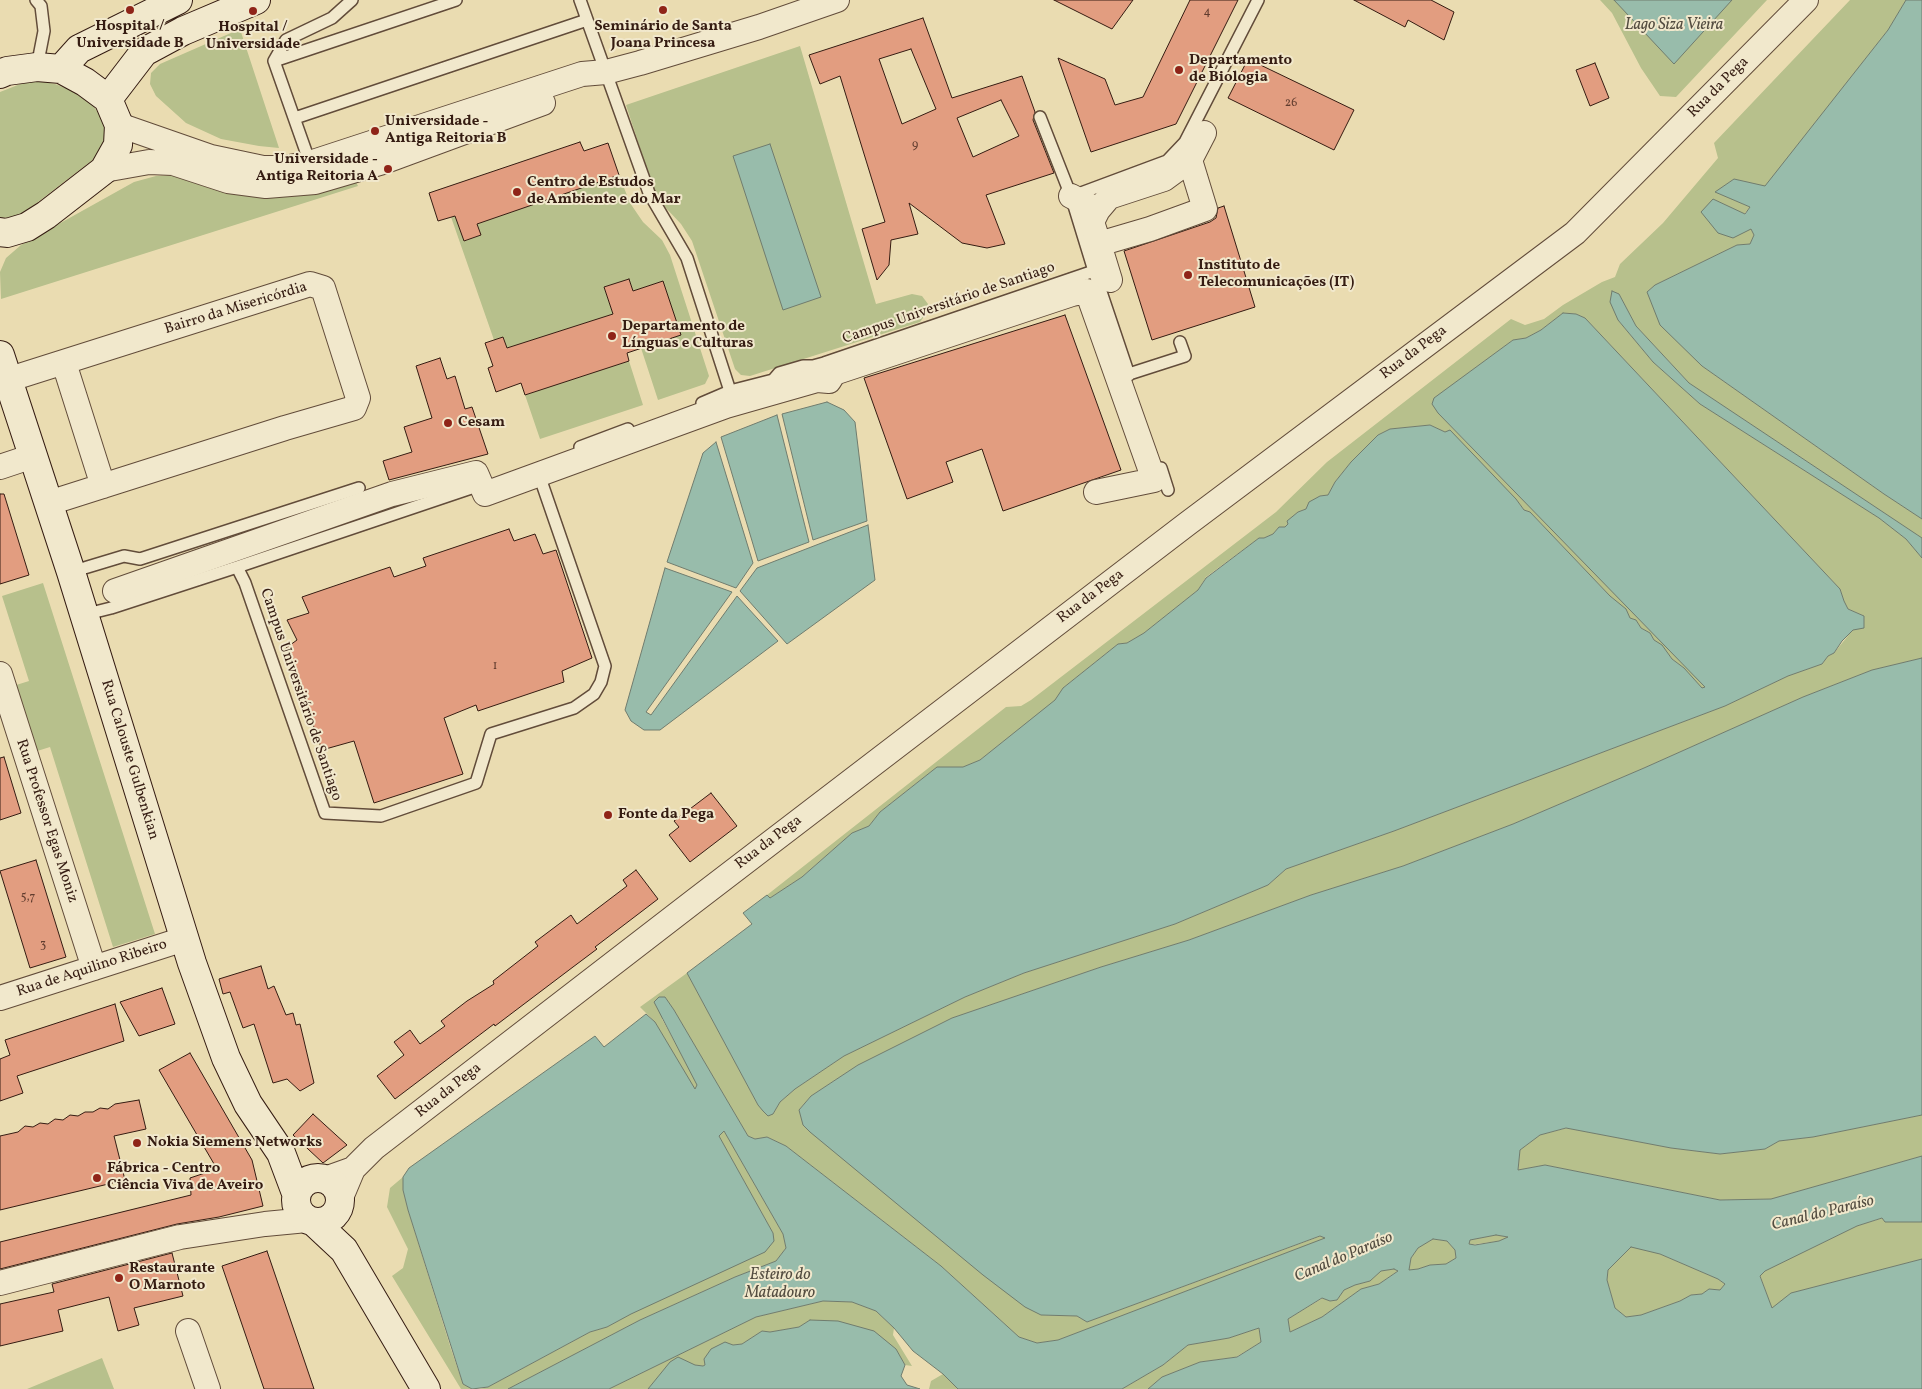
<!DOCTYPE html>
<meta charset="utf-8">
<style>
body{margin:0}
canvas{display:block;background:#eadcb1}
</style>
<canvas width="1922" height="1389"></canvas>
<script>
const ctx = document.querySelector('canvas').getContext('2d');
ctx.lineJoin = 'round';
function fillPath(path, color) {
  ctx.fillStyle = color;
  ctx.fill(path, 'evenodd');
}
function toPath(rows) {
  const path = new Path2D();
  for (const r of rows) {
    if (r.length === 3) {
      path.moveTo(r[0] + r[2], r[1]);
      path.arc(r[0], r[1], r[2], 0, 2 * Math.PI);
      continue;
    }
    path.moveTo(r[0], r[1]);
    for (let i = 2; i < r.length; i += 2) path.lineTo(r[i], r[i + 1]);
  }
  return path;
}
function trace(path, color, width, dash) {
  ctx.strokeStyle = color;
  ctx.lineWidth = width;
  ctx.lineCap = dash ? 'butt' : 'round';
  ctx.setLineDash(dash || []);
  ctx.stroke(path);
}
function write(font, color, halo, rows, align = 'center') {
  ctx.font = font + ' Vollkorn,serif';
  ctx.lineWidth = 4;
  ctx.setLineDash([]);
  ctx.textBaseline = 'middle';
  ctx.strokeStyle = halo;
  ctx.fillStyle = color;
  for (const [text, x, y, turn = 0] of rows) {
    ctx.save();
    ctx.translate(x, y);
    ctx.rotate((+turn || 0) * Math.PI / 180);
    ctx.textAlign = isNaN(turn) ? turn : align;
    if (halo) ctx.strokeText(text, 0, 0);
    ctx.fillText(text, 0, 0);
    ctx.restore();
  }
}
const green = toPath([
 [1600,0,1767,0,1676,97,1660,96,1641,68,1612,13],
 [1850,0,1906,0,1888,30,1765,187,1734,179,1716,192,1750,207,1744,214,1713,199,1751,229,1754,235,1750,244,1737,245,1655,285,1647,292,1702,366,1884,494,1922,519,1922,538,1689,383,1636,326,1619,294,1618,320,1653,362,1700,404,1879,518,1906,539,1922,558,1922,658,1872,670,1803,697,1644,768,1513,824,1403,866,1311,895,1189,940,1101,967,952,1018,858,1065,811,1096,799,1110,1041,1315,1077,1316,1087,1322,1321,1236,1326,1238,1058,1340,1037,1343,1019,1337,941,1266,786,1146,767,1137,755,1139,748,1136,674,1010,665,997,662,1019,698,1085,695,1090,655,1022,640,1007,687,973,758,1105,773,1114,780,1102,795,1089,844,1056,965,997,1024,973,1175,924,1268,885,1286,869,1394,831,1725,706,1788,676,1822,664,1828,656,1834,653,1864,616,1848,609,1844,602,1840,589,1585,318,1576,314,1563,313,1541,330,1526,338,1513,340,1435,398,1438,413,1706,687,1702,688,1695,681,1684,668,1672,659,1662,646,1654,640,1650,633,1641,628,1636,620,1630,618,1625,609,1610,596,1530,512,1524,510,1516,499,1445,432,1430,425,1390,429,1378,435,1351,462,1335,482,1328,495,1320,496,1306,509,1298,512,1285,527,1279,527,1273,534,1264,538,1259,538,1206,577,1198,590,1144,633,1127,643,1118,644,1063,688,1056,700,980,760,963,767,937,767,880,812,869,826,852,833,802,877,770,898,767,895,1006,707,1021,706,1031,700,1276,512,1327,462,1511,319,1525,325,1544,319,1563,305,1602,282,1615,277,1620,264,1663,223,1718,158,1714,143],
 [240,29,279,148,259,146,221,139,186,123,156,96,150,84,151,73,160,64],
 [800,46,876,304,912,294,922,296,928,304,926,314,920,322,750,376,741,375,735,369,692,241,681,224,664,206,653,188,626,105],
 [28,81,39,81,55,84,68,89,91,103,106,123,105,144,99,155,25,212,18,217,0,218,0,92],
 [177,175,217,190,259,197,294,196,356,182,358,186,1,299,0,272,6,258,21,245,134,182,156,176],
 [619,175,630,203,643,222,662,240,670,255,709,376,705,384,658,400,641,348,663,281,633,291,629,279,604,287,613,314,507,348,503,337,494,340,451,217,455,215,465,241,481,235,477,224],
 [629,361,643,405,540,439,525,395],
 [43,583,155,934,113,947,50,747,34,752,13,686,29,681,2,596],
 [1922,1115,1922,1156,1771,1199,1720,1200,1545,1165,1518,1170,1520,1150,1540,1135,1567,1128,1671,1148,1720,1154,1765,1149,1779,1141,1813,1137],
 [724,1131,783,1234,786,1248,776,1261,735,1277,640,1320,508,1389,480,1389,488,1387,590,1332,607,1327,773,1233,719,1136],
 [403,1177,403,1190,408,1210,451,1349,463,1384,472,1389,461,1389,392,1276,403,1268,408,1249,387,1207,390,1188],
 [1883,1218,1885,1222,1922,1222,1922,1259,1791,1293,1772,1309,1760,1275,1764,1271,1857,1226],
 [1496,1235,1509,1237,1499,1241,1469,1245,1470,1240],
 [1433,1239,1447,1241,1455,1250,1456,1258,1446,1264,1430,1265,1418,1269,1409,1270,1411,1258,1418,1248],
 [1631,1246,1660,1254,1718,1279,1725,1284,1720,1290,1709,1289,1702,1294,1691,1295,1680,1301,1641,1315,1626,1317,1615,1308,1607,1280,1608,1270],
 [1394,1269,1399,1270,1379,1284,1361,1289,1322,1317,1290,1332,1288,1319,1323,1298,1330,1301,1337,1300,1344,1290,1355,1285,1370,1281,1381,1271],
 [823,1301,852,1302,876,1311,894,1328,893,1335,912,1366,905,1365,896,1349,810,1320,799,1327,770,1332,762,1331,742,1344,733,1345,703,1366,695,1365,652,1385,648,1389,609,1389,756,1317],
 [1259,1328,1261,1342,1236,1357,1200,1362,1162,1377,1148,1389,1122,1389,1163,1365,1188,1345,1229,1338],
 [102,1358,114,1389,27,1389],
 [943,1374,958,1389,929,1389,931,1381]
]);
const water = toPath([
 [1614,0,1732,0,1674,64,1614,0],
 [1906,0,1922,0,1922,519,1884,494,1702,366,1660,325,1647,292,1655,285,1737,245,1750,244,1754,235,1751,229,1733,238,1718,233,1701,212,1713,199,1745,214,1750,207,1715,192,1734,179,1765,186,1888,30,1906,0],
 [770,144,821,297,783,310,733,156,770,144],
 [1612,291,1619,294,1636,326,1689,383,1922,538,1922,558,1906,539,1879,518,1700,404,1653,362,1618,320,1610,302,1612,291],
 [1563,313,1576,314,1585,318,1840,589,1844,601,1848,609,1864,616,1864,628,1853,630,1842,641,1834,653,1828,656,1822,664,1788,676,1725,706,1394,831,1286,869,1268,885,1175,924,1024,973,965,997,844,1056,795,1089,780,1102,773,1114,768,1116,763,1111,758,1105,687,973,752,924,743,913,767,895,770,898,802,877,852,833,869,826,880,812,937,767,963,767,980,760,1055,700,1063,688,1118,644,1127,643,1144,633,1198,590,1206,578,1259,538,1264,538,1273,534,1279,527,1285,527,1288,524,1287,521,1298,512,1306,509,1309,502,1320,496,1328,495,1335,482,1351,462,1378,435,1390,429,1430,425,1445,432,1450,430,1516,499,1524,510,1530,512,1610,596,1626,609,1630,618,1636,620,1641,628,1650,633,1654,640,1662,645,1672,659,1684,668,1702,688,1705,687,1438,413,1432,404,1434,398,1513,340,1526,338,1541,330,1563,313],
 [827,402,844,410,855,422,867,521,813,540,782,414,827,402],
 [777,415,809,542,758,561,721,437,777,415],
 [716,442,753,563,736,588,667,562,703,453,716,442],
 [868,525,875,580,787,644,740,591,757,568,868,525],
 [665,568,732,592,646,712,651,715,737,596,778,641,660,730,644,730,631,721,625,710,665,568],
 [1922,658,1922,1115,1813,1137,1779,1141,1765,1149,1720,1154,1671,1148,1566,1128,1540,1135,1520,1150,1518,1170,1545,1165,1720,1200,1771,1199,1922,1156,1922,1222,1885,1222,1882,1218,1857,1226,1765,1271,1760,1276,1772,1308,1791,1293,1922,1259,1922,1389,1148,1389,1162,1377,1200,1362,1237,1357,1261,1342,1259,1328,1229,1338,1188,1345,1163,1365,1122,1389,958,1389,943,1374,913,1351,894,1328,876,1311,852,1302,823,1301,756,1317,609,1389,508,1389,640,1320,735,1277,776,1261,786,1248,783,1234,724,1131,719,1136,773,1233,774,1241,765,1252,631,1314,607,1327,590,1332,488,1387,472,1389,463,1384,408,1210,403,1190,403,1177,409,1168,595,1036,604,1047,646,1014,655,1022,695,1089,697,1085,654,1002,659,997,665,997,674,1010,748,1136,755,1139,767,1137,786,1146,941,1266,1019,1337,1037,1343,1058,1340,1325,1238,1320,1236,1087,1322,1077,1316,1041,1315,1025,1307,983,1275,810,1132,803,1125,799,1110,811,1096,858,1065,952,1018,1101,967,1189,940,1311,895,1403,866,1513,824,1644,768,1803,697,1872,670,1922,658],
 [1496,1235,1508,1237,1499,1241,1475,1245,1469,1244,1470,1240,1496,1235],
 [1433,1239,1447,1241,1455,1250,1456,1258,1446,1264,1430,1265,1418,1269,1409,1270,1411,1258,1418,1248,1433,1239],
 [1631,1247,1660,1254,1718,1279,1725,1284,1720,1290,1709,1289,1702,1294,1691,1295,1680,1301,1641,1315,1626,1317,1615,1308,1607,1280,1608,1270,1631,1247],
 [1394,1269,1398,1271,1379,1284,1361,1289,1322,1317,1290,1332,1288,1319,1322,1298,1330,1301,1337,1300,1344,1290,1355,1285,1370,1281,1381,1271,1394,1269],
 [810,1320,838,1321,874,1331,896,1349,905,1365,901,1376,907,1385,920,1389,648,1389,670,1362,678,1357,695,1365,703,1366,705,1365,704,1359,711,1349,725,1342,733,1345,742,1344,762,1331,770,1332,799,1327,810,1320]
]);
const building = toPath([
 [1054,0,1133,0,1112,29,1054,0],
 [1190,0,1238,0,1176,124,1091,152,1058,58,1105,79,1115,105,1143,97,1190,0],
 [1354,0,1431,0,1454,12,1444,40,1408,20,1405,27,1354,0],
 [923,18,952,98,1022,76,1035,112,1033,120,1054,173,986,195,1005,244,987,248,962,243,909,203,918,234,891,240,889,265,877,280,862,229,885,222,840,76,820,84,809,55,923,18],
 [911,49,936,109,902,124,879,59,911,49],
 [1001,100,1019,136,973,157,957,118,1001,100],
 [1248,59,1354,110,1334,150,1228,98,1248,59],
 [1595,63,1609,98,1590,106,1576,70,1595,63],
 [580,142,584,151,608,143,619,175,477,224,481,235,464,241,455,216,438,221,429,193,580,142],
 [1224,206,1255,307,1152,340,1124,251,1210,222,1216,218,1218,208,1224,206],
 [629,279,633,291,663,281,681,335,627,353,629,361,525,395,521,383,496,392,488,368,493,366,485,343,503,337,507,348,613,314,604,287,629,279],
 [1065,315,1121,470,1003,511,982,449,946,462,953,482,907,499,864,378,1065,315],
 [440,358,447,379,455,376,465,409,472,407,488,454,389,480,383,461,412,452,404,427,432,418,416,366,440,358],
 [0,494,4,494,29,575,0,584,0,494],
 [509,529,514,541,535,534,543,554,556,550,592,658,562,671,564,682,478,711,476,705,444,718,463,774,374,803,354,741,322,750,286,648,297,640,287,620,309,613,302,597,390,567,394,577,426,566,423,558,509,529],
 [4,757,21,813,0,820,0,758,4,757],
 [711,793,737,826,690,862,669,835,679,827,674,821,711,793],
 [36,860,66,957,30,968,0,871,36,860],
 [636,870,658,899,595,947,597,949,573,967,495,1026,494,1024,395,1099,377,1076,404,1055,394,1042,410,1030,420,1044,445,1026,441,1021,467,1001,494,984,493,981,538,946,535,942,571,915,577,924,627,886,623,880,636,870],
 [261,966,268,989,274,986,286,1015,293,1013,296,1025,300,1024,314,1083,300,1091,287,1079,273,1083,254,1024,243,1028,230,992,223,994,219,979,261,966],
 [162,988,175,1024,139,1036,120,1002,162,988],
 [115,1004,124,1041,17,1076,23,1093,0,1101,0,1059,10,1055,5,1040,115,1004],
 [190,1053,252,1160,263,1206,219,1217,177,1224,0,1269,0,1242,191,1195,190,1178,217,1169,159,1070,190,1053],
 [139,1100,146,1129,114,1136,125,1180,0,1210,0,1136,18,1132,25,1126,33,1127,40,1123,48,1124,55,1119,63,1120,70,1115,78,1116,85,1112,93,1112,100,1108,108,1109,115,1104,139,1100],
 [313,1114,347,1145,323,1163,293,1135,313,1114],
 [267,1251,314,1389,264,1389,222,1266,267,1251],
 [172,1253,183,1296,134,1308,139,1325,118,1331,109,1297,58,1310,63,1331,0,1346,0,1304,54,1292,52,1284,172,1253]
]);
const lane = toPath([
 [36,0,41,6,44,31,37,67],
 [580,0,649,193,687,258,730,391],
 [274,61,456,0],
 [1040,117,1071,196,1094,271,1129,375],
 [295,118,587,20],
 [310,163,274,61,286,40,332,18,352,0],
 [1073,196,1167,161,1185,142,1258,0],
 [1129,374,1185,356,1180,342],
 [773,380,779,373,803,366,813,366,824,363,1094,271],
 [702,403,730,391,773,380,783,381,807,374,813,366],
 [580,447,628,429],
 [1161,468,1168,490],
 [237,567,245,583,325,813,381,816,476,783,491,734,574,708,594,694,601,682,605,666,538,472],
 [71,572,124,556,140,559,359,488],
 [83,615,111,608,237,567,483,484]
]);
const street = toPath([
 [119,125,211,157,263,168,285,168,310,163,582,74,606,72,640,63,759,27,837,0],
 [1190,160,1204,133],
 [104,170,149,162,173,163,228,181,266,186,315,182,383,162,543,103],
 [1071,196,1098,210],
 [1099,244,1092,222,1098,210,1109,197,1164,179,1190,160,1205,209,1150,229,1099,244,1110,280],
 [64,363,103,486],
 [7,380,310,284,323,288,358,398,354,408,285,428,49,503],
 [0,467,33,456],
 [115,591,392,494,476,473,485,494,726,406,817,380,829,381,834,373,1072,294,1087,291,1154,480,1096,492],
 [0,674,94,968],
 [0,998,184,939],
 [325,1179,353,1169,374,1148,693,902,1187,524,1575,233,1806,0],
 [340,1200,353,1169],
 [0,1283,180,1237,265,1224,307,1220],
 [188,1331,208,1389]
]);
const secondary = toPath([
 [61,69,79,49,178,0],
 [0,74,7,71,37,67,61,69,85,82,108,99,119,125,118,145,104,170,46,215,27,227,7,233,0,232],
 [108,99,144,52,183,31,256,0],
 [0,355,71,572,192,963,226,1058,248,1104,281,1153,296,1193],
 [318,1200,22],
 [314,1222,344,1250,426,1389]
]);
const markers = [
 [130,10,5,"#8f2418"],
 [663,10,5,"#8f2418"],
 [253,11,5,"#8f2418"],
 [1179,70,5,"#8f2418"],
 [375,131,5,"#8f2418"],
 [388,169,5,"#8f2418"],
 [517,192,5,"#8f2418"],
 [1188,275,5,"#8f2418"],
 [612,336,5,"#8f2418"],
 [448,423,5,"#8f2418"],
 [608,815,5,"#8f2418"],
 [137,1143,5,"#8f2418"],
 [97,1178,5,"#8f2418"],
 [119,1278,5,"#8f2418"]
];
const numberNames = [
 ["4",1207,13],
 ["26",1291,104],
 ["9",915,146],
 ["1",495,667],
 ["5,7",28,898],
 ["3",43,946]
];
const poiNames = [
 ["Hospital /",130,27,"center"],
 ["Universidade B",130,44,"center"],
 ["Seminário de Santa",663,27,"center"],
 ["Joana Princesa",663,44,"center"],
 ["Hospital /",253,28,"center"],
 ["Universidade",253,45,"center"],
 ["Departamento",1189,61],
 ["de Biologia",1189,78],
 ["Universidade -",385,122],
 ["Antiga Reitoria B",385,139],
 ["Universidade -",378,160,"right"],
 ["Antiga Reitoria A",378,177,"right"],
 ["Centro de Estudos",527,183],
 ["de Ambiente e do Mar",527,200],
 ["Instituto de",1198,266],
 ["Telecomunicações (IT)",1198,283],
 ["Departamento de",622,327],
 ["Línguas e Culturas",622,344],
 ["Cesam",458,423],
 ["Fonte da Pega",618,815],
 ["Nokia Siemens Networks",147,1143],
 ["Fábrica - Centro",107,1169],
 ["Ciência Viva de Aveiro",107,1186],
 ["Restaurante",129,1269],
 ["O Marnoto",129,1286]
];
const streetNames = [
 ["Rua da Pega",1719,88,-45],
 ["Campus Universitário de Santiago",949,304,-19],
 ["Bairro da Misericórdia",236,309,-17],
 ["Rua da Pega",1414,353,-37],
 ["Rua da Pega",1091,597,-37],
 ["Campus Universitário de Santiago",300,695,71],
 ["Rua Calouste Gulbenkian",129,760,73],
 ["Rua Professor Egas Moniz",46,821,72],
 ["Rua da Pega",769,843,-37],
 ["Rua de Aquilino Ribeiro",92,969,-18],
 ["Rua da Pega",449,1091,-38]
];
const waterNames = [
 ["Lago Siza Vieira",1674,26],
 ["Canal do Paraíso",1823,1214,-14],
 ["Canal do Paraíso",1344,1258,-23],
 ["Esteiro do",780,1276],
 ["Matadouro",780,1294]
];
fillPath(green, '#b7c08c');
fillPath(water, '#98bcab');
trace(water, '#707c6e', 1);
fillPath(building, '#e29d80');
trace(building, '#351c12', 1);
trace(lane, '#624c3a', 14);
trace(street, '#624c3a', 26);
trace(secondary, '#351c12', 30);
trace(lane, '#f1e8cc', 11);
trace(street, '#f1e8cc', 24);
trace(secondary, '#f1e8cc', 28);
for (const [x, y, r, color] of markers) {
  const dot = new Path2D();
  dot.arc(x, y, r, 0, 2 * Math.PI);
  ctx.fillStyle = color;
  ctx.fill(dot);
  trace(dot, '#f1e8cc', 2);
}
write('12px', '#603c2e', null, numberNames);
write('bold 15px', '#351c12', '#f1e8cc', poiNames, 'left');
write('15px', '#351c12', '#f1e8cc', streetNames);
write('italic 16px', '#534c40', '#f1e8cc', waterNames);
</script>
